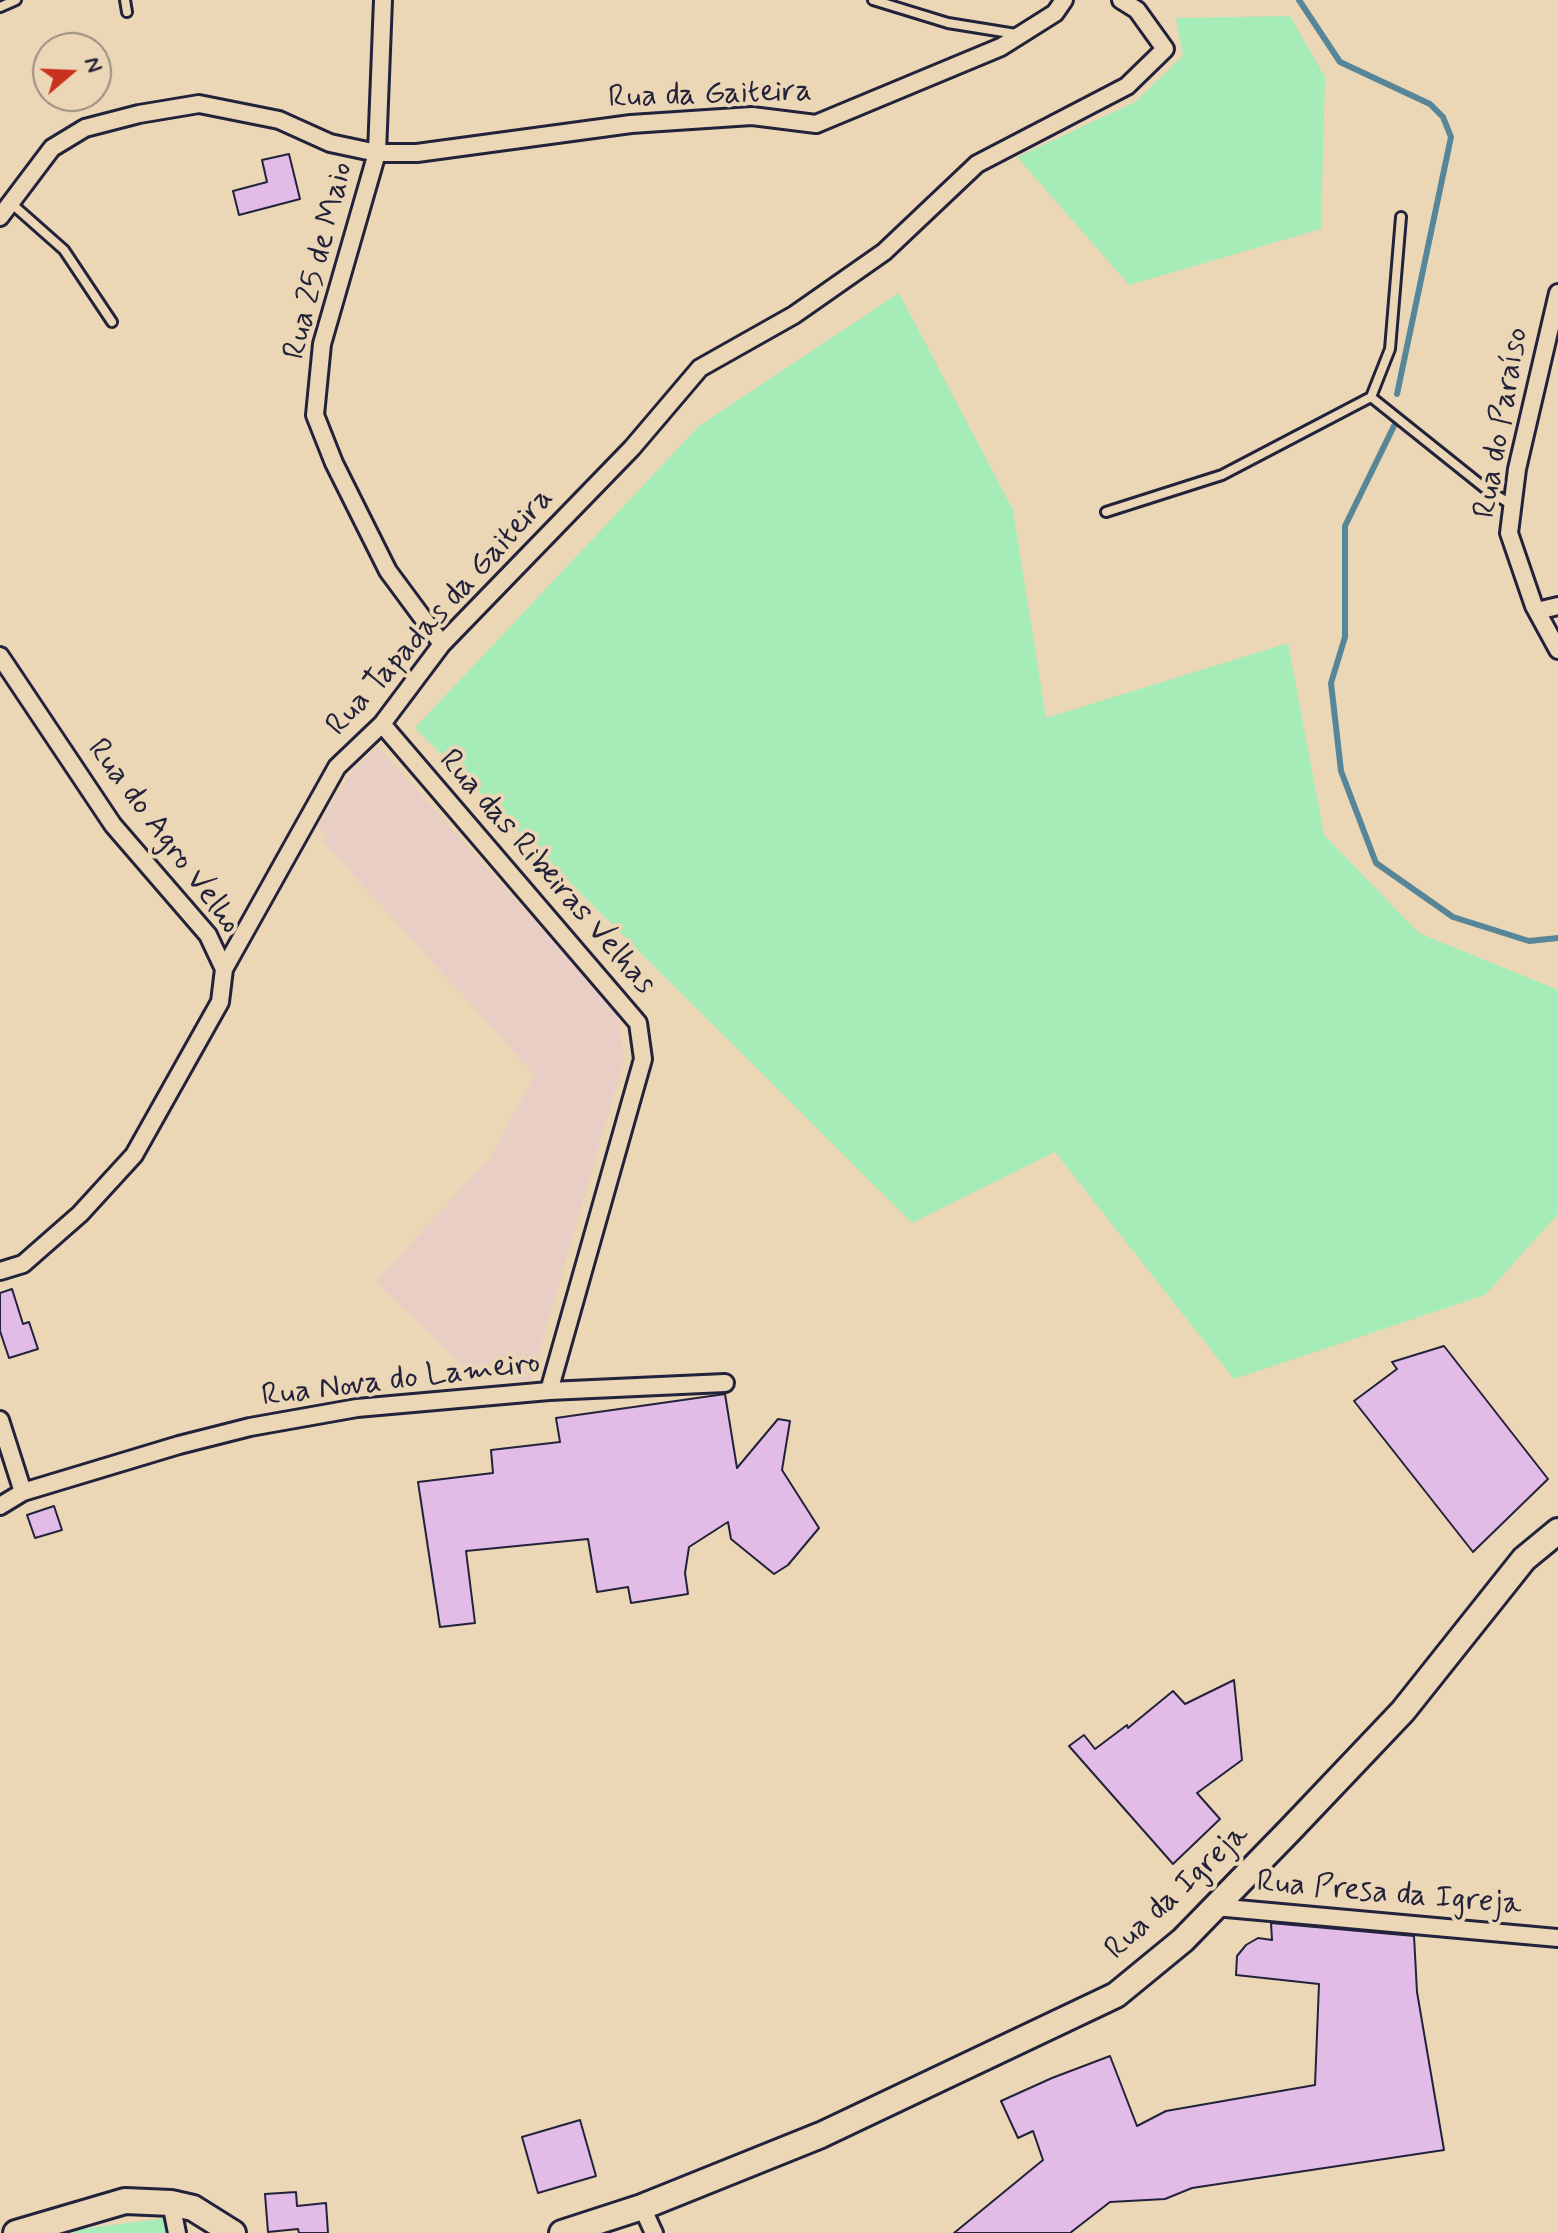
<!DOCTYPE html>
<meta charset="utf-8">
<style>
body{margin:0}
#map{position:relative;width:1558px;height:2233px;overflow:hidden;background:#ebd6b5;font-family:Mynerve,sans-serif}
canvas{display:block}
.north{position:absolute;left:32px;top:32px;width:80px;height:80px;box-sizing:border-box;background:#ebd6b5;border:2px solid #9b8e84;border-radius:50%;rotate:71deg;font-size:22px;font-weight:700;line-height:32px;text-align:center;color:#22223b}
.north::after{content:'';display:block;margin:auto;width:28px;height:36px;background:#c8321e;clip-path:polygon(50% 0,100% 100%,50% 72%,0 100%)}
</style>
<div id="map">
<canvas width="1558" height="2233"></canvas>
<div class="north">N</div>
</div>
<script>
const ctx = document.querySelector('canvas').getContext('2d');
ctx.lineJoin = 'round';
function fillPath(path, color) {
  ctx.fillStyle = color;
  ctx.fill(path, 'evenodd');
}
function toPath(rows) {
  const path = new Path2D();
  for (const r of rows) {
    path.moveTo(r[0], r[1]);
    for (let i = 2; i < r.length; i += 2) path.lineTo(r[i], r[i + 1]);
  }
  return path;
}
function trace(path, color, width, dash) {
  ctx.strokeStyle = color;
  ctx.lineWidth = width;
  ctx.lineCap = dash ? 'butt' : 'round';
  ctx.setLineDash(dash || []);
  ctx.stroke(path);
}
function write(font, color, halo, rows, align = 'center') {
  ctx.font = font + ' Mynerve,sans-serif';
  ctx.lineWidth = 8;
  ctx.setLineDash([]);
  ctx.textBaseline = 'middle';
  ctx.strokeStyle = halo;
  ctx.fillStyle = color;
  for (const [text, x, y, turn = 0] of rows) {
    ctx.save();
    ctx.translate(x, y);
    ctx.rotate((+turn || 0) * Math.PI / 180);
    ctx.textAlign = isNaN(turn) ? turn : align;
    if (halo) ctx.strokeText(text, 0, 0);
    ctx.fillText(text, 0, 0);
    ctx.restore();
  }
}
const built = toPath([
 [377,746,617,1012,624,1059,531,1380,477,1379,376,1282,491,1156,535,1075,322,840,327,835,318,826,350,774]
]);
const green = toPath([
 [1290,16,1325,77,1321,229,1129,285,1017,157,1135,102,1183,56,1176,18],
 [899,293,1013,510,1046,718,1288,643,1324,835,1419,933,1558,990,1558,1214,1485,1295,1234,1379,1055,1152,912,1223,415,728,699,426],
 [167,2218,170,2233,54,2233,58,2232]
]);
const stream = toPath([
 [1299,0,1340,62,1430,104,1443,117,1451,137,1397,394],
 [1394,426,1345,526,1345,637,1331,683,1341,771,1376,863,1453,917,1529,941,1558,938]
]);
const building = toPath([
 [289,154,300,199,239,215,233,191,267,182,262,160,289,154],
 [12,1289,23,1324,29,1322,38,1349,9,1358,0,1331,0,1293,12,1289],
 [1444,1346,1548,1479,1473,1552,1354,1401,1397,1369,1392,1362,1444,1346],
 [725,1394,737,1468,778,1419,790,1421,782,1470,819,1528,788,1565,774,1574,731,1539,728,1522,689,1547,685,1573,688,1594,631,1603,628,1587,597,1592,588,1539,466,1551,475,1623,440,1627,418,1482,493,1473,491,1450,560,1442,556,1418,725,1394],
 [54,1506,62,1530,35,1538,27,1515,54,1506],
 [1234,1680,1242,1760,1197,1793,1220,1819,1173,1864,1069,1746,1084,1735,1095,1749,1127,1725,1128,1728,1173,1691,1185,1704,1234,1680],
 [1271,1923,1414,1936,1417,1992,1444,2150,1192,2188,1165,2199,1110,2202,1070,2233,954,2233,1043,2160,1033,2131,1018,2138,1001,2101,1052,2078,1110,2056,1137,2126,1166,2111,1315,2085,1319,1984,1236,1975,1237,1956,1246,1945,1258,1938,1272,1940,1271,1923],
 [580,2120,596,2176,538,2193,522,2137,580,2120],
 [296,2192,297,2206,326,2203,328,2233,299,2233,298,2229,268,2232,265,2194,296,2192]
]);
const lane = toPath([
 [125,0,127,12],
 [873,0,948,23,1016,34],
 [0,7,16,0],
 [12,204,64,250,112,322],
 [1401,217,1390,349,1371,397,1486,489,1512,505],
 [1106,512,1222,475,1371,397]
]);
const street = toPath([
 [383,0,377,153,322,344,315,415,334,463,388,571,442,644],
 [0,217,52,148,85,128,139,114,199,104,279,120,330,143,377,153,417,153,631,124,752,116,816,124,1001,47,1055,13,1064,0],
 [1558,293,1517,469,1509,533,1534,606,1558,650],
 [1537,611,1558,606],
 [0,656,113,825,208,935,224,969,220,1002,134,1155,80,1214,23,1264,0,1271],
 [382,724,638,1023,643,1059,549,1391],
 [224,969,337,767,382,724,442,644,632,448,700,368,794,315,884,252,977,164,1127,86,1165,49,1137,10,1121,0],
 [0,1420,23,1492],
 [0,1506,23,1492,179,1445,250,1427,357,1408,549,1391,725,1383],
 [1215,1907,1558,1938],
 [171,2203,177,2233],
 [642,2207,654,2233]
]);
const secondary = toPath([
 [16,2233,125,2201,171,2203,193,2208,233,2233],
 [562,2233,642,2207,821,2135,1116,1995,1183,1940,1291,1829,1403,1711,1524,1559,1558,1531]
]);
const streetNames = [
 ["Rua da Gaiteira",710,96,-2],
 ["Rua 25 de Maio",320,261,-76],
 ["Rua do Paraíso",1503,423,-80],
 ["Rua Tapadas da Gaiteira",441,613,-48],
 ["Rua do Agro Velho",163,837,53],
 ["Rua das Ribeiras Velhas",546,873,49],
 ["Rua Nova do Lameiro",401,1381,-7],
 ["Rua da Igreja",1178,1893,-43],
 ["Rua Presa da Igreja",1389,1895,5]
];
fillPath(built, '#e8cec4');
fillPath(green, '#a6ecb8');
trace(stream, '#578699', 6);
fillPath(building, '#e2bce6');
trace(building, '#22223b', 2);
trace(lane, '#22223b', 14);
trace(street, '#22223b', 22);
trace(secondary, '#22223b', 30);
trace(lane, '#ebd6b5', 8);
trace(street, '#ebd6b5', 16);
trace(secondary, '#ebd6b5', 24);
write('32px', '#22223b', '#ebd6b5', streetNames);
</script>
